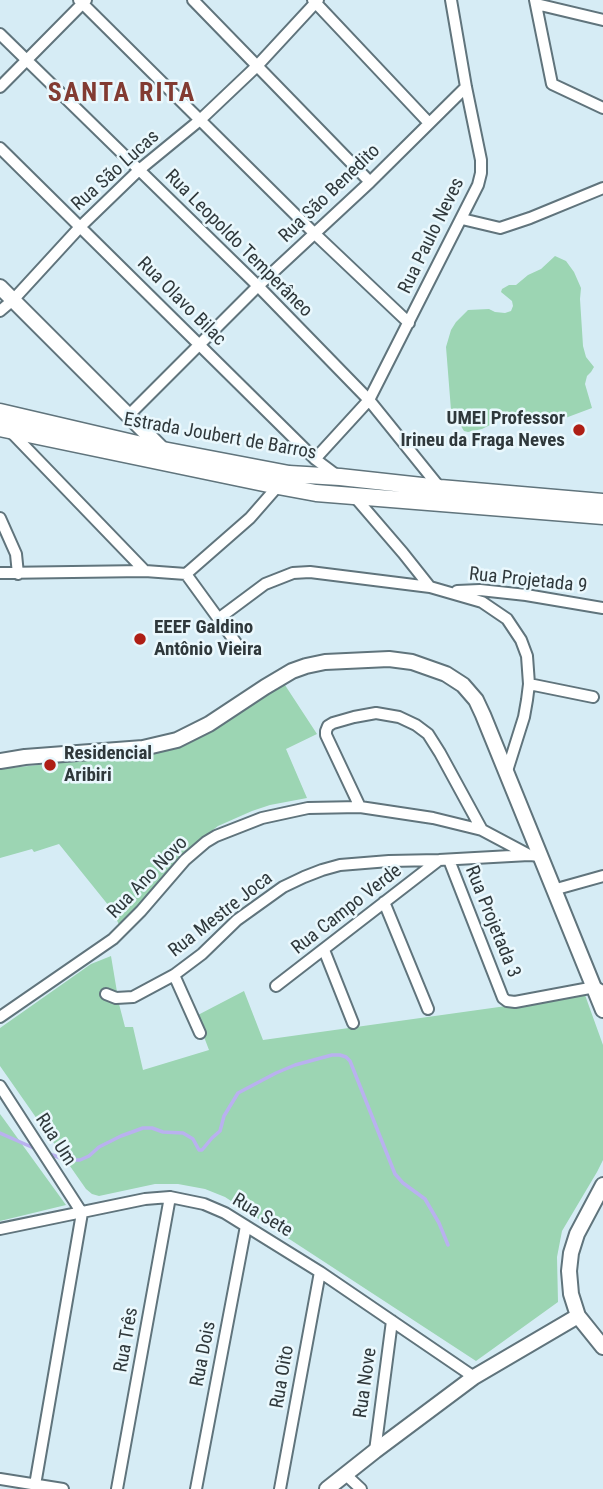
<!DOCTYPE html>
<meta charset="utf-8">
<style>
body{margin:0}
canvas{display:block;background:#d6ecf5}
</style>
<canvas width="603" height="1489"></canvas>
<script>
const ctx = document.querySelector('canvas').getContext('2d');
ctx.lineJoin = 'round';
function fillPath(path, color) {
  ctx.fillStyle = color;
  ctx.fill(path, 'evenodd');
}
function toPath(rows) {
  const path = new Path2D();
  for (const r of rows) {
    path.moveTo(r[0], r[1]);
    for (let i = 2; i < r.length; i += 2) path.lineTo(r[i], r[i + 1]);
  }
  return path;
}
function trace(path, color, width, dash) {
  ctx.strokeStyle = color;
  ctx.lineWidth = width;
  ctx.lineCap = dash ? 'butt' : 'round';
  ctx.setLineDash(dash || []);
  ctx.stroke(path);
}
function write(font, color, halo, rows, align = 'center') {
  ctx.font = font + ' "Roboto Condensed",sans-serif';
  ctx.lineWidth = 5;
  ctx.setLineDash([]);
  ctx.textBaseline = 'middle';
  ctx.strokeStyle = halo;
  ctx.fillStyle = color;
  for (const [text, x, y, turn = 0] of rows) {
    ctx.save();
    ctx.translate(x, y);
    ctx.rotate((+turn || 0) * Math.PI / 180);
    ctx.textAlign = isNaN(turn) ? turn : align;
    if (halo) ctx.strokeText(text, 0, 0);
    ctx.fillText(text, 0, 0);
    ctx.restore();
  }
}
const green = toPath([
 [555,256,566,261,574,272,581,288,580,299,583,346,586,357,594,367,591,372,587,376,585,384,592,408,560,420,542,420,515,417,498,421,482,429,468,432,464,431,451,410,446,347,451,330,456,322,468,310,489,309,495,312,505,313,511,311,513,306,512,301,501,292,502,289,509,285,516,285,528,275,541,269],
 [283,682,317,734,286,749,307,798,270,805,252,811,218,826,196,843,176,861,131,916,119,925,113,911,59,844,34,852,32,849,0,858,0,769,154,753,176,749,188,744,210,732],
 [111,956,119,1004,125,1027,133,1027,143,1070,209,1050,196,1016,244,991,263,1040,585,995,603,1045,603,1160,597,1172,562,1231,557,1257,558,1302,476,1361,225,1197,205,1189,178,1184,155,1184,99,1196,92,1194,86,1189,0,1066,0,1028,91,964],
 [0,1114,3,1118,66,1205,0,1221]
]);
const stream = toPath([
 [0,1133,36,1149],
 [47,1153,66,1160,80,1160,89,1156,99,1147,121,1136,143,1128,152,1128,163,1132,183,1133,193,1139,199,1150,202,1150,212,1138,220,1131,224,1116,238,1093,276,1073,295,1065,332,1055,340,1055,346,1057,350,1061,395,1174,403,1183,425,1199,439,1223,448,1245]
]);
const minor = toPath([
 [79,0,315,234,409,323],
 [193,0,370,182],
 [313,0,429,123],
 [535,0,552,84,603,108],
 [536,4,603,20],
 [0,34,258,286,369,400,440,488],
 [0,87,86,0],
 [0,148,315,459,339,477],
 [462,219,500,228,530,218,603,188],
 [0,311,13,300,80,227,139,170,200,120,257,66,318,0],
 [129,415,258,286,370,182,466,87],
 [11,432,145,571],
 [315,459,369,400,478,185,481,173,481,160,466,87,451,0],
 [354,496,403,553,430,587],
 [0,518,16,554,18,574],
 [0,573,145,571,186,574,239,647],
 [186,574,250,518,278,486],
 [457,591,480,590,526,595,603,608],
 [218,619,265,584,293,573,310,572,430,587,482,602,507,619,521,640,527,656,529,684,527,700,524,717,507,771],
 [529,684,593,697],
 [360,807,326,735,326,731,328,726,333,723,354,717,376,713,399,717,416,725,428,734,440,753,482,830],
 [449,860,503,998,507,1001,515,1002,595,987,603,991],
 [553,890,603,876],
 [384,902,428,1009],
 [324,950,353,1023],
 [174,975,200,1033],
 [276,986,439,860],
 [106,994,116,998,133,997,174,975,202,954,237,920,283,887,304,877,322,870,340,865,389,861,439,860,529,855],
 [0,1017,113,939,141,911,185,860,206,842,216,836,262,818,308,808,360,807,433,818,482,830,529,855,541,856],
 [0,1086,82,1213,35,1485],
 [0,1229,145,1199,170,1197,204,1204,225,1213,320,1272,474,1377],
 [375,1451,392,1321],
 [346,1475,361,1489],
 [0,1479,63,1489],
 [117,1489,170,1197],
 [196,1489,246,1226],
 [280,1489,320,1272]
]);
const tertiary = toPath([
 [0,287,163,450],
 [0,761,25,757,143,748,177,740,209,724,265,687,292,671,306,666,325,662,389,659,412,662,446,674,463,685,476,700,483,715,603,1010],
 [603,1185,577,1234,571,1253,569,1271,571,1294,578,1316,603,1347],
 [327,1489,375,1451,474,1377,578,1316]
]);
const secondary = toPath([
 [0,412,163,450,289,474,340,477,440,488,603,502],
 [0,428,278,486,316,493,603,516]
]);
const markers = [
 [579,430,7,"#ae1e15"],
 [140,639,7,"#ae1e15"],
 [50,765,7,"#ae1e15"]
];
const streetNames = [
 ["Rua São Lucas",116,171,-42],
 ["Rua São Benedito",330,194,-44],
 ["Rua Paulo Neves",432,236,-64],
 ["Rua Leopoldo Temperâneo",238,244,45],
 ["Rua Olavo Bilac",181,302,45],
 ["Estrada Joubert de Barros",220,437,10],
 ["Rua Projetada 9",528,581,6],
 ["Rua Ano Novo",148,878,-46],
 ["Rua Campo Verde",347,910,-38],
 ["Rua Mestre Joca",221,915,-38],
 ["Rua Projetada 3",492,922,68],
 ["Rua Um",55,1140,57],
 ["Rua Sete",262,1216,31],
 ["Rua Três",127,1340,-80],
 ["Rua Dois",204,1354,-79],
 ["Rua Oito",283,1377,-80],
 ["Rua Nove",366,1383,-82]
];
const poiNames = [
 ["UMEI Professor",565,419,"right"],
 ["Irineu da Fraga Neves",565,441,"right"],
 ["EEEF Galdino",154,628],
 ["Antônio Vieira",154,650],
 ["Residencial",64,754],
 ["Aribiri",64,776]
];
const districtNames = [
 ["SANTA RITA",122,94]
];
fillPath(green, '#9cd5b3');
trace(stream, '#b9b1ef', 3.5);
trace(minor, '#60747c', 14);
trace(tertiary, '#60747c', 18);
trace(secondary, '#60747c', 19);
trace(minor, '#fff', 10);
trace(tertiary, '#fff', 14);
trace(secondary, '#fff', 16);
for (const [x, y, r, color] of markers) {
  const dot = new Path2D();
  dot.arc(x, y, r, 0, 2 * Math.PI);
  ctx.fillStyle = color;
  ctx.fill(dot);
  trace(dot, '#eaf8fd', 2.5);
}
write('19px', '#2f383b', '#eaf8fd', streetNames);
write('bold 19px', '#2f383b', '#eaf8fd', poiNames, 'left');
ctx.letterSpacing = '2px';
write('bold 26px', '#823b32', '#eaf8fd', districtNames);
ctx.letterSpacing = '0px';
</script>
